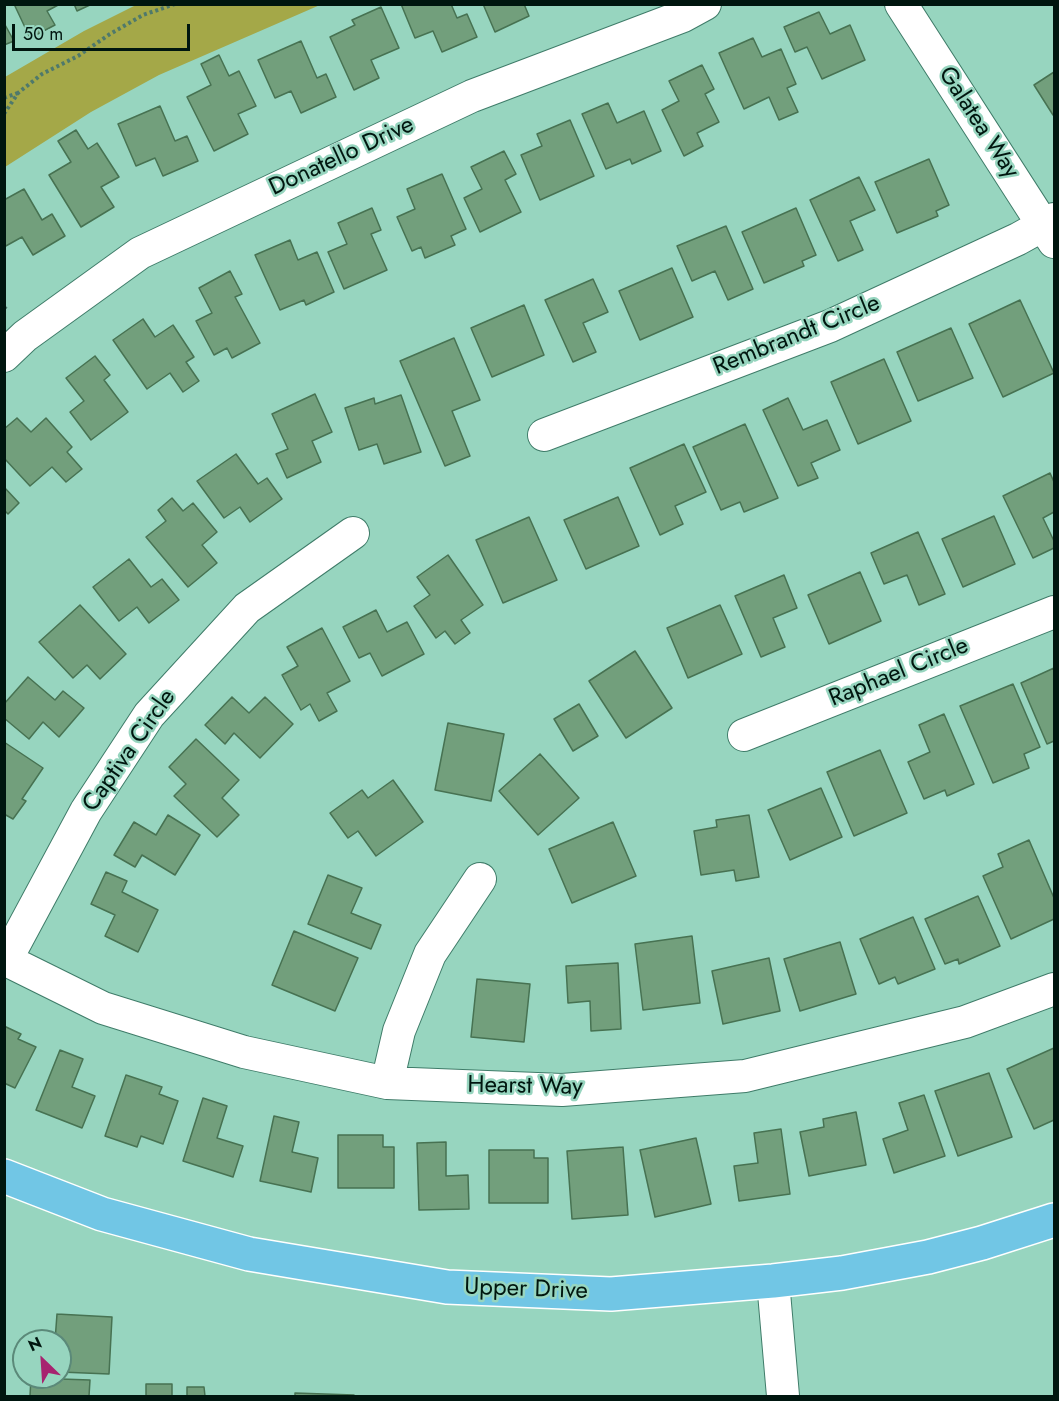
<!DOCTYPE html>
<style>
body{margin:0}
#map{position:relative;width:1059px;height:1401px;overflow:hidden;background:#97d5bf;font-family:Jost,sans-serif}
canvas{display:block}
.frame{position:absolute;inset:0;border:6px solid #00160f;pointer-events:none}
.north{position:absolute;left:12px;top:1329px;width:60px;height:60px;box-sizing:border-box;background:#97d5bf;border:2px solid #5b8979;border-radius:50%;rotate:335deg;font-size:16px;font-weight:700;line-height:24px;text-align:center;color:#00160f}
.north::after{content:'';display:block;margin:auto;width:21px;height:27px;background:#a7236f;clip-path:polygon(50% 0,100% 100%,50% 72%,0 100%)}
.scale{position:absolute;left:12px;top:24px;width:178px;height:27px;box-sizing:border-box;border:3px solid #00160f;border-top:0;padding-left:8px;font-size:18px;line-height:21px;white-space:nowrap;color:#00160f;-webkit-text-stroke:4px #97d5bf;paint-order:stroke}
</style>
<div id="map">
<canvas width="1059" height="1401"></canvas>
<div class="frame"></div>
<div class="north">N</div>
<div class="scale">50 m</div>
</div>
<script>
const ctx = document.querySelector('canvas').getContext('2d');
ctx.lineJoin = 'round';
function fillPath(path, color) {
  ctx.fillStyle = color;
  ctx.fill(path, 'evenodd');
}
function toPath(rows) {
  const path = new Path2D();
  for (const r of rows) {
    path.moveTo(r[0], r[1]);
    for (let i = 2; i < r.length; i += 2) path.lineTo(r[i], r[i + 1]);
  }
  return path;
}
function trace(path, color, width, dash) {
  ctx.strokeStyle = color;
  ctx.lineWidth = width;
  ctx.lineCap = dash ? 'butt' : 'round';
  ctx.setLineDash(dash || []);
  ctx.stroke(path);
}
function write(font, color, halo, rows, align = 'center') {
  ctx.font = font + ' Jost,sans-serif';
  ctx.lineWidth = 5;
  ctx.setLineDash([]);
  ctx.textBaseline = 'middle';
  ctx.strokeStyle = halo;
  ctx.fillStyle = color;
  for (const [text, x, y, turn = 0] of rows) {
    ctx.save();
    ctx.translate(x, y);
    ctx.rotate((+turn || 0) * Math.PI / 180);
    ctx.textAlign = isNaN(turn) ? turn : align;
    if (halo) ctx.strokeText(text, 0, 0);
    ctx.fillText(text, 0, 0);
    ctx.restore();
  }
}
const green = toPath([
 [138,4,320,5,159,75,91,112,5,167,5,77,84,31]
]);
const building = toPath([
 [14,4,60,4,47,11,55,25,30,38,14,4],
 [74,4,92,4,77,11,74,4],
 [401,4,451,4,457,18,467,14,477,37,442,52,433,31,415,38,401,4],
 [483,4,524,4,529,16,495,32,483,4],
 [381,7,399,48,371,60,379,78,354,90,330,37,355,25,352,20,381,7],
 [819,12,830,34,850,25,865,60,822,79,807,47,795,52,784,27,819,12],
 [4,23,14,41,4,45,4,23],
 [753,38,762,57,781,49,796,84,787,88,798,112,779,120,769,97,744,109,719,53,753,38],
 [301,41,317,78,326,74,336,97,301,113,291,91,275,98,258,60,301,41],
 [219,55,229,76,239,71,256,106,238,114,248,134,214,151,187,97,211,85,201,64,219,55],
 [702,65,714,89,705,94,719,122,697,133,703,146,684,156,662,110,679,101,669,81,702,65],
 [1054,72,1054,114,1053,115,1034,85,1054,72],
 [608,103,617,123,644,111,661,151,632,164,630,159,606,169,582,114,608,103],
 [160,106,175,141,187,136,198,161,163,176,155,158,136,166,118,124,160,106],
 [570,120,594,176,540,200,521,155,542,146,537,134,570,120],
 [76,130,88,149,97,143,119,177,101,187,114,207,81,227,49,175,71,162,58,141,76,130],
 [504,151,516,174,505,180,521,212,480,232,464,198,482,189,471,167,504,151],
 [929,159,949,205,936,211,938,216,897,233,875,182,929,159],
 [442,174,466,229,451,236,455,245,425,258,421,247,412,251,397,217,415,209,407,189,442,174],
 [859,177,875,210,850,221,863,250,838,261,810,200,859,177],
 [24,189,42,220,52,214,65,236,33,255,22,237,4,247,4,200,24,189],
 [372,208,381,230,371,234,387,270,344,289,328,252,347,244,338,223,372,208],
 [796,208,816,255,802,261,804,266,764,283,742,232,796,208],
 [726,226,753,289,728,300,715,271,692,281,677,246,726,226],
 [290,240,298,260,317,252,334,292,306,305,304,300,280,310,255,255,290,240],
 [672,268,693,317,640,340,619,291,672,268],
 [230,271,242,294,235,297,260,343,232,358,227,348,214,355,196,321,212,313,199,288,230,271],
 [593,279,608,312,583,323,596,352,573,362,545,300,593,279],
 [1020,300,1054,373,1003,397,969,324,1020,300],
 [524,305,544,355,492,377,471,328,524,305],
 [143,319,155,337,173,325,194,357,186,362,199,381,183,392,170,373,147,389,113,340,143,319],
 [951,328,973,378,918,401,897,352,951,328],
 [454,338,480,400,452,411,470,456,445,466,400,361,454,338],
 [95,356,110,375,104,380,128,412,91,440,70,412,84,401,66,378,95,356],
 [884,359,911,421,858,444,831,382,884,359],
 [315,394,332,432,312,441,321,462,287,478,276,454,288,449,272,414,315,394],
 [401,395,421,452,384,464,377,444,359,450,345,408,374,398,375,404,401,395],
 [788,398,803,430,827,420,840,450,811,463,818,478,798,486,763,410,788,398],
 [17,418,31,432,46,418,72,447,67,452,82,469,66,482,52,467,30,486,4,458,4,429,17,418],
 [745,424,778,498,744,512,740,502,721,510,693,447,745,424],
 [684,444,706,492,675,506,683,524,660,535,630,468,684,444],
 [236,454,258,484,267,478,282,499,250,522,240,507,224,518,197,481,236,454],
 [1050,473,1054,482,1054,512,1043,518,1054,541,1054,548,1033,558,1003,496,1050,473],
 [4,487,19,503,8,514,4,510,4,487],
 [618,497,639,546,586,569,564,520,618,497],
 [172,498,183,511,193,503,217,532,202,545,217,563,188,587,146,537,166,521,158,510,172,498],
 [994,516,1015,564,963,587,942,539,994,516],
 [529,517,557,580,503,603,476,540,529,517],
 [918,532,945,594,919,605,907,575,884,584,871,553,918,532],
 [448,555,483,605,461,620,470,633,455,644,445,631,436,638,414,606,430,595,417,577,448,555],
 [129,559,151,587,162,579,179,600,149,623,137,607,119,621,93,587,129,559],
 [860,572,881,621,829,644,808,595,860,572],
 [784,575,797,608,773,618,785,647,761,657,735,596,784,575],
 [80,605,126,654,100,679,87,665,73,678,39,642,80,605],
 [720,605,742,654,688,678,667,628,720,605],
 [376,610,387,632,407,622,424,654,382,676,370,653,359,658,343,627,376,610],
 [322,628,350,681,327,693,337,711,319,721,310,704,301,710,282,675,298,666,287,647,322,628],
 [635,651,672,708,626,738,589,681,635,651],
 [1054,668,1054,741,1047,744,1021,683,1054,668],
 [28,677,55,700,63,691,84,708,59,737,43,722,29,739,4,718,4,704,28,677],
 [1013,684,1040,747,1024,754,1029,768,993,783,960,706,1013,684],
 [232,697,249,713,265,697,293,724,260,758,234,733,225,744,205,725,232,697],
 [579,704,598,736,573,751,554,719,579,704],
 [944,714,974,784,947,796,945,790,924,799,908,762,930,752,919,725,944,714],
 [448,723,504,734,491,801,435,790,448,723],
 [196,739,239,780,222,798,239,815,217,837,174,796,186,784,169,767,196,739],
 [4,742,43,768,22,799,26,801,13,819,4,814,4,742],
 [880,750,907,813,854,836,827,772,880,750],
 [540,754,579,798,538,835,499,791,540,754],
 [393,780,423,822,376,856,358,831,348,838,330,813,362,790,368,798,393,780],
 [821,788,842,837,790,860,768,810,821,788],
 [168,815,200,835,175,875,142,855,135,867,114,855,134,822,156,835,168,815],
 [749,815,759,877,736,881,734,870,701,875,694,831,717,827,716,820,749,815],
 [613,822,636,876,572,903,549,849,613,822],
 [1029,840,1054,898,1054,919,1011,939,983,876,1003,867,998,854,1029,840],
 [106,872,127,881,122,892,158,910,138,952,105,936,115,915,91,904,106,872],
 [328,875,362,888,351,913,381,925,371,949,308,924,328,875],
 [978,896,1000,946,959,964,958,959,945,964,925,919,978,896],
 [913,917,935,969,898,984,895,977,879,984,860,939,913,917],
 [294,931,358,958,335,1011,272,985,294,931],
 [692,936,700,1003,643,1010,635,944,692,936],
 [840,942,856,994,800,1011,784,959,840,942],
 [769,958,780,1011,723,1024,712,971,769,958],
 [618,963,621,1029,591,1031,590,1001,568,1003,566,966,618,963],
 [477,979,530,984,524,1042,471,1037,477,979],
 [4,1026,21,1034,18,1039,36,1047,15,1088,4,1083,4,1026],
 [1054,1048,1054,1120,1034,1129,1007,1069,1054,1048],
 [60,1050,83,1059,72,1087,95,1096,82,1128,36,1110,60,1050],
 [989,1073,1012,1137,958,1156,935,1091,989,1073],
 [126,1075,162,1087,159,1094,178,1101,163,1144,141,1136,137,1147,105,1136,126,1075],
 [924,1095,945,1156,894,1173,883,1139,908,1130,899,1103,924,1095],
 [203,1098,227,1106,217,1138,243,1146,233,1177,183,1161,203,1098],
 [856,1112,866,1165,809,1176,800,1132,824,1127,823,1119,856,1112],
 [274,1116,299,1122,292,1152,318,1158,311,1192,260,1181,274,1116],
 [781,1129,790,1194,739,1201,734,1166,758,1163,754,1133,781,1129],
 [338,1135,383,1135,383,1147,394,1147,394,1188,338,1188,338,1135],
 [696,1138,711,1204,655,1217,640,1150,696,1138],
 [446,1142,446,1176,468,1175,469,1209,419,1210,417,1143,446,1142],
 [623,1147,628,1215,572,1219,567,1151,623,1147],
 [489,1150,534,1150,534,1158,548,1158,548,1203,489,1203,489,1150],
 [57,1314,112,1317,109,1374,60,1372,60,1341,55,1341,57,1314],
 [31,1378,90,1380,89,1396,30,1396,31,1378],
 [146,1384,172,1384,172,1396,146,1396,146,1384],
 [187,1387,204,1387,205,1396,187,1396,187,1387],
 [295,1393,354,1395,354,1396,295,1396,295,1393]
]);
const path = toPath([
 [4,98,18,93],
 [4,114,18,93,42,74,78,56,110,34,143,15,175,4],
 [4,307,8,311]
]);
const minor = toPath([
 [901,4,1054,242],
 [4,356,25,336,140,253,472,96,683,16,705,4],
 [544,435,830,326,1018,239,1054,219],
 [744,735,1054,612],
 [4,959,103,1008,244,1052,387,1083,562,1090,745,1076,965,1022,1054,989],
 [6,960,86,811,149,715,247,608,353,533],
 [387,1083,399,1031,430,954,480,879],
 [773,1281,783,1396]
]);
const major = toPath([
 [4,1176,102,1214,249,1254,447,1287,611,1294,773,1281,842,1273,928,1257,982,1243,1054,1220]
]);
const streetNames = [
 ["Galatea Way",978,123,57],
 ["Donatello Drive",342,157,-25],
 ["Rembrandt Circle",797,336,-22],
 ["Raphael Circle",899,673,-22],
 ["Captiva Circle",130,751,-55],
 ["Hearst Way",525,1087,1],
 ["Upper Drive",526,1290,2]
];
fillPath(green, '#a4a848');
fillPath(building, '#729f7c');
trace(building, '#477252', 1.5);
trace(minor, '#3f7c69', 34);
trace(major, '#fff', 36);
trace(path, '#4f796b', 4, [3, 3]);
trace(minor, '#fff', 32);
trace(major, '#71c6e5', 33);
write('24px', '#00160f', '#97d5bf', streetNames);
</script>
